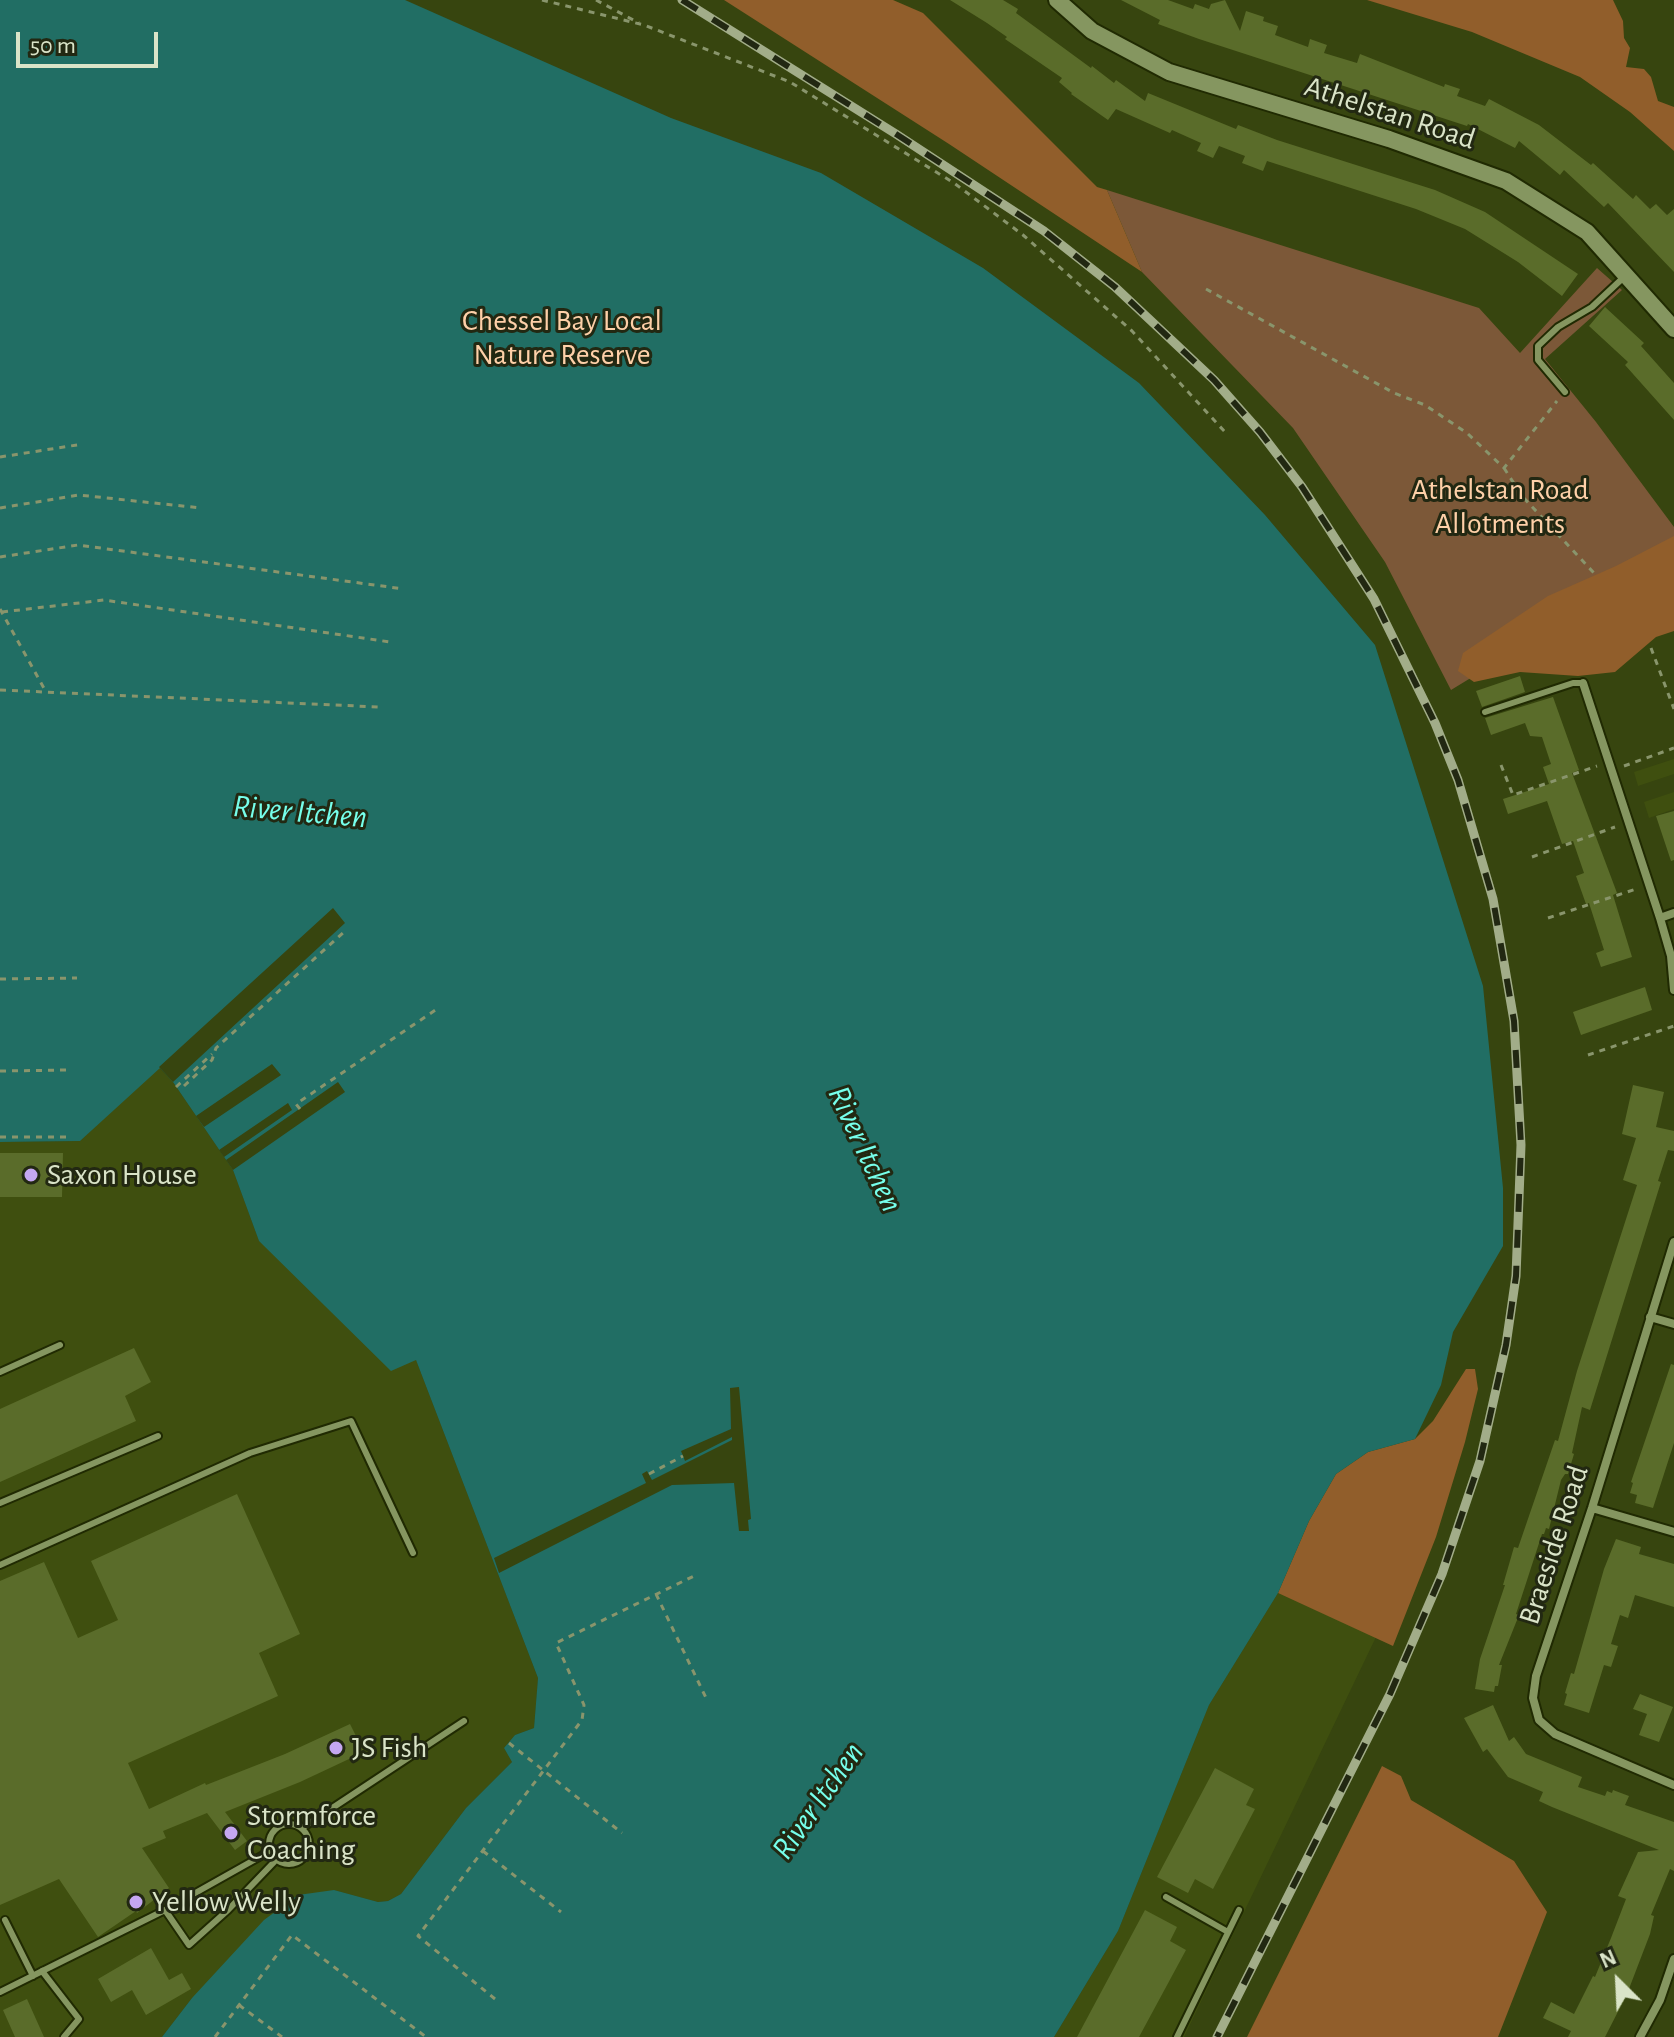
<!DOCTYPE html>
<style>
body{margin:0}
#map{position:relative;width:1674px;height:2037px;overflow:hidden;background:#37450f;font-family:"Alegreya Sans",sans-serif}
canvas{display:block}
.north{position:absolute;left:1578px;top:1941px;width:80px;height:80px;-webkit-text-stroke:6px #222812;paint-order:stroke;rotate:336deg;font-size:22px;font-weight:700;line-height:32px;text-align:center;color:#dae4c8}
.north::after{content:'';display:block;margin:auto;width:28px;height:36px;background:#dae4c8;clip-path:polygon(50% 0,100% 100%,50% 72%,0 100%)}
.scale{position:absolute;left:16px;top:32px;width:142px;height:36px;box-sizing:border-box;border:4px solid #dae4c8;border-top:0;padding-left:10px;font-size:24px;line-height:28px;white-space:nowrap;color:#dae4c8;-webkit-text-stroke:6px #222812;paint-order:stroke}
</style>
<div id="map">
<canvas width="1674" height="2037"></canvas>
<div class="north">N</div>
<div class="scale">50 m</div>
</div>
<script>
const ctx = document.querySelector('canvas').getContext('2d');
ctx.lineJoin = 'round';
function fillPath(path, color) {
  ctx.fillStyle = color;
  ctx.fill(path, 'evenodd');
}
function toPath(rows) {
  const path = new Path2D();
  for (const r of rows) {
    if (r.length === 3) {
      path.moveTo(r[0] + r[2], r[1]);
      path.arc(r[0], r[1], r[2], 0, 2 * Math.PI);
      continue;
    }
    path.moveTo(r[0], r[1]);
    for (let i = 2; i < r.length; i += 2) path.lineTo(r[i], r[i + 1]);
  }
  return path;
}
function trace(path, color, width, dash) {
  ctx.strokeStyle = color;
  ctx.lineWidth = width;
  ctx.lineCap = dash ? 'butt' : 'round';
  ctx.setLineDash(dash || []);
  ctx.stroke(path);
}
function write(font, color, halo, rows, align = 'center') {
  ctx.font = font + ' "Alegreya Sans",sans-serif';
  ctx.lineWidth = 6;
  ctx.setLineDash([]);
  ctx.textBaseline = 'middle';
  ctx.strokeStyle = halo;
  ctx.fillStyle = color;
  for (const [text, x, y, turn = 0] of rows) {
    ctx.save();
    ctx.translate(x, y);
    ctx.rotate((+turn || 0) * Math.PI / 180);
    ctx.textAlign = isNaN(turn) ? turn : align;
    if (halo) ctx.strokeText(text, 0, 0);
    ctx.fillText(text, 0, 0);
    ctx.restore();
  }
}
const built = toPath([
 [1674,759,1674,774,1638,786,1634,772],
 [1674,792,1674,809,1649,818,1644,802],
 [159,1067,173,1082,233,1170,259,1241,416,1360,538,1678,534,1728,515,1735,504,1748,512,1762,466,1808,401,1894,388,1901,378,1902,334,1890,192,1998,162,2037,0,2037,0,1142,80,1141],
 [1278,1593,1376,1637,1184,2037,1054,2037,1118,1931,1209,1705]
]);
const green = toPath([
 [1107,190,1479,308,1520,353,1597,268,1622,290,1545,359,1596,422,1674,527,1674,554,1451,690,1385,562,1293,428,1142,272]
]);
const forest = toPath([
 [724,0,893,0,923,13,1097,187,1107,190,1142,272,949,144],
 [1367,0,1613,0,1623,21,1624,38,1630,48,1626,67,1644,69,1651,77,1658,101,1674,107,1674,151,1630,112,1580,77,1472,32],
 [1674,536,1674,631,1656,637,1615,672,1578,676,1520,672,1474,682,1458,671,1463,653,1548,596,1616,566],
 [1466,1369,1475,1369,1478,1389,1465,1442,1436,1537,1393,1646,1278,1593,1309,1521,1336,1474,1368,1452,1415,1439,1433,1421],
 [1382,1766,1401,1776,1411,1800,1514,1861,1547,1912,1498,2037,1247,2037]
]);
const water = toPath([
 [0,0,405,0,671,118,821,173,983,268,1139,383,1265,515,1375,645,1483,986,1503,1188,1503,1246,1453,1332,1441,1385,1415,1439,1368,1452,1336,1474,1309,1521,1278,1593,1209,1705,1118,1931,1054,2037,162,2037,192,1998,264,1920,298,1895,334,1890,378,1902,388,1901,401,1894,466,1808,512,1762,504,1748,515,1735,534,1728,538,1678,416,1360,391,1371,259,1241,233,1170,173,1082,160,1068,80,1141,0,1142]
]);
const pier = toPath([
 [333,908,345,923,173,1082,159,1067],
 [272,1064,281,1075,204,1127,196,1116],
 [338,1082,345,1092,233,1170,226,1160],
 [288,1103,292,1110,224,1157,219,1150],
 [739,1387,751,1519,748,1520,749,1531,739,1531,734,1483,672,1485,499,1573,494,1558,646,1483,642,1474,647,1471,652,1480,732,1440,732,1437,685,1461,681,1451,731,1429,730,1388]
]);
const building = toPath([
 [950,0,1003,0,1018,9,1016,13,1091,68,1092,66,1114,83,1116,80,1145,101,1148,93,1236,129,1238,125,1277,140,1435,190,1485,212,1578,274,1562,296,1518,262,1465,229,1416,209,1267,161,1263,171,1242,163,1245,156,1219,146,1213,158,1197,151,1201,143,1172,130,1170,133,1116,109,1108,120,1071,94,1072,93,1059,82,1062,78,1005,39,1007,37,987,23],
 [1121,0,1168,0,1193,9,1195,4,1209,9,1211,4,1225,0,1240,31,1246,11,1264,17,1263,21,1278,26,1275,35,1308,47,1310,39,1327,45,1324,53,1357,63,1360,54,1444,87,1445,84,1460,89,1457,96,1485,106,1489,99,1539,125,1591,165,1593,163,1633,199,1636,195,1650,209,1656,204,1667,215,1674,209,1674,272,1608,203,1604,207,1564,170,1560,175,1519,141,1515,148,1468,124,1467,126,1199,39,1158,24,1160,20],
 [1605,307,1644,343,1641,346,1674,383,1674,420,1625,365,1628,362,1589,326],
 [1520,676,1525,692,1482,707,1476,691],
 [1553,697,1579,770,1572,773,1617,893,1613,895,1632,957,1601,967,1596,953,1604,950,1589,903,1586,904,1576,876,1584,873,1573,841,1562,844,1547,801,1508,814,1503,799,1549,784,1543,767,1551,764,1542,737,1530,736,1525,723,1491,735,1485,718],
 [1674,811,1674,860,1671,861,1656,816],
 [1645,987,1652,1010,1581,1035,1573,1012],
 [1633,1085,1664,1092,1656,1127,1674,1131,1674,1151,1668,1150,1658,1181,1661,1182,1590,1410,1582,1407,1572,1453,1574,1454,1568,1474,1565,1474,1561,1480,1549,1529,1546,1528,1544,1534,1542,1534,1516,1614,1519,1615,1499,1665,1502,1665,1498,1686,1495,1686,1494,1692,1475,1689,1480,1659,1505,1585,1503,1585,1514,1547,1518,1548,1555,1440,1558,1441,1577,1371,1637,1185,1623,1180,1636,1138,1622,1134],
 [0,1153,63,1153,62,1197,0,1197],
 [134,1348,151,1382,125,1396,136,1421,0,1482,0,1409],
 [1671,1364,1674,1365,1674,1443,1653,1508,1635,1503,1637,1495,1630,1493,1633,1483,1631,1482],
 [237,1494,300,1634,259,1653,278,1696,128,1763,149,1809,205,1783,206,1785,285,1754,350,1724,364,1752,300,1782,225,1812,247,1841,235,1850,207,1813,163,1831,166,1838,142,1848,169,1888,137,1913,136,1911,98,1937,59,1879,0,1905,0,1581,44,1562,78,1638,118,1620,91,1561],
 [1616,1539,1641,1547,1639,1554,1674,1564,1674,1607,1635,1595,1628,1618,1620,1615,1611,1644,1618,1646,1611,1667,1604,1665,1589,1713,1564,1705,1567,1694,1565,1693,1571,1673,1574,1674,1604,1569],
 [1640,1694,1673,1707,1659,1742,1639,1735,1647,1714,1633,1709],
 [1493,1705,1509,1741,1514,1737,1526,1754,1582,1777,1578,1787,1605,1796,1607,1791,1612,1793,1613,1790,1629,1796,1625,1805,1674,1822,1674,1871,1670,1869,1651,1915,1654,1916,1650,1934,1627,1994,1605,2037,1568,2037,1571,2031,1543,2018,1551,2002,1574,2014,1593,1976,1595,1977,1611,1938,1626,1899,1618,1896,1638,1852,1659,1850,1552,1807,1539,1801,1543,1792,1508,1777,1487,1749,1483,1752,1464,1718],
 [1215,1768,1254,1789,1246,1805,1255,1809,1213,1889,1195,1879,1188,1893,1157,1877],
 [1145,1910,1177,1927,1170,1941,1186,1950,1139,2037,1077,2037],
 [151,1948,169,1980,182,1973,191,1989,146,2015,132,1990,111,2002,98,1979],
 [27,1999,44,2037,15,2037,3,2010]
]);
const path = toPath([
 [542,0,644,25,790,82,954,183,1023,235,1132,331,1225,432],
 [596,0,639,23],
 [1206,289,1394,393,1425,405,1467,433,1504,468,1557,401],
 [0,457,83,444],
 [1504,468,1522,496,1594,573],
 [0,508,79,495,201,508],
 [0,557,78,545,404,589],
 [0,609,45,690],
 [2,612,104,600,390,642],
 [1651,648,1674,709],
 [0,690,379,707],
 [1501,765,1513,795,1597,766],
 [1624,766,1674,748],
 [1532,857,1615,827],
 [1548,918,1636,889],
 [0,979,77,978],
 [1588,1055,1674,1026],
 [0,1071,68,1070],
 [184,1086,212,1060,216,1048,345,931],
 [176,1087,212,1054],
 [300,1109,296,1104,437,1009],
 [0,1137,72,1137],
 [649,1474,683,1456],
 [656,1594,708,1702],
 [509,1743,622,1833],
 [483,1851,561,1912],
 [495,1999,418,1936,582,1720,584,1705,556,1643,696,1575],
 [239,2005,282,2037],
 [215,2037,292,1935,426,2037]
]);
const lane = toPath([
 [1565,392,1538,360,1538,346,1558,327,1592,307,1624,277],
 [1485,712,1573,683,1583,683],
 [0,1372,60,1345],
 [0,1503,158,1436],
 [0,1565,250,1453,351,1421,413,1553],
 [289,1844,20],
 [302,1828,464,1721],
 [1166,1897,1228,1932],
 [165,1910,189,1945,228,1910,276,1860],
 [5,1920,33,1976],
 [42,1971,79,2019,64,2037],
 [0,1992,165,1910,270,1851],
 [1177,2037,1239,1910]
]);
const street = toPath([
 [1583,683,1660,918,1671,956,1674,990],
 [1660,918,1674,913],
 [1674,1242,1592,1508,1536,1676,1533,1698,1539,1720,1555,1734,1674,1785],
 [1650,1317,1674,1324],
 [1592,1508,1674,1532],
 [1640,2037,1660,2000,1674,1959]
]);
const secondary = toPath([
 [1057,0,1092,31,1169,72,1389,139,1506,181,1587,232,1674,329]
]);
const rail = toPath([
 [682,0,896,134,1044,231,1115,287,1214,380,1260,432,1302,487,1374,599,1435,723,1458,780,1493,899,1514,1021,1521,1145,1516,1276,1506,1345,1480,1461,1442,1574,1390,1694,1217,2037]
]);
const markers = [
 [31,1175,8,"#c5a7f1"],
 [336,1748,8,"#c5a7f1"],
 [231,1833,8,"#c5a7f1"],
 [136,1902,8,"#c5a7f1"]
];
const streetNames = [
 ["Athelstan Road",1390,113,18],
 ["Braeside Road",1554,1545,-72]
];
const parkNames = [
 ["Chessel Bay Local",562,321],
 ["Nature Reserve",562,355],
 ["Athelstan Road",1500,490],
 ["Allotments",1500,524]
];
const poiNames = [
 ["Saxon House",47,1175],
 ["JS Fish",352,1748],
 ["Stormforce",247,1816],
 ["Coaching",247,1850],
 ["Yellow Welly",152,1902]
];
const waterNames = [
 ["River Itchen",300,812,5],
 ["River Itchen",865,1149,65],
 ["River Itchen",818,1801,-55]
];
fillPath(built, '#3f4f0f');
fillPath(green, '#7c5838');
fillPath(forest, '#915e2b');
fillPath(water, '#216e64');
fillPath(pier, '#37450f');
fillPath(building, '#5a6c2a');
trace(lane, '#202a02', 10);
trace(street, '#202a02', 12);
trace(secondary, '#202a02', 20);
trace(path, '#89956c', 3, [6, 6]);
trace(lane, '#859660', 6);
trace(street, '#859660', 8);
trace(secondary, '#859660', 16);
trace(rail, '#a2ad89', 9);
trace(rail, '#222812', 6, [18]);
for (const [x, y, r, color] of markers) {
  const dot = new Path2D();
  dot.arc(x, y, r, 0, 2 * Math.PI);
  ctx.fillStyle = color;
  ctx.fill(dot);
  trace(dot, '#222812', 3);
}
write('30px', '#dae4c8', '#222812', streetNames);
write('30px', '#fed0a8', '#222812', parkNames);
write('30px', '#dae4c8', '#222812', poiNames, 'left');
write('italic 32px', '#76ffeb', '#222812', waterNames);
</script>
